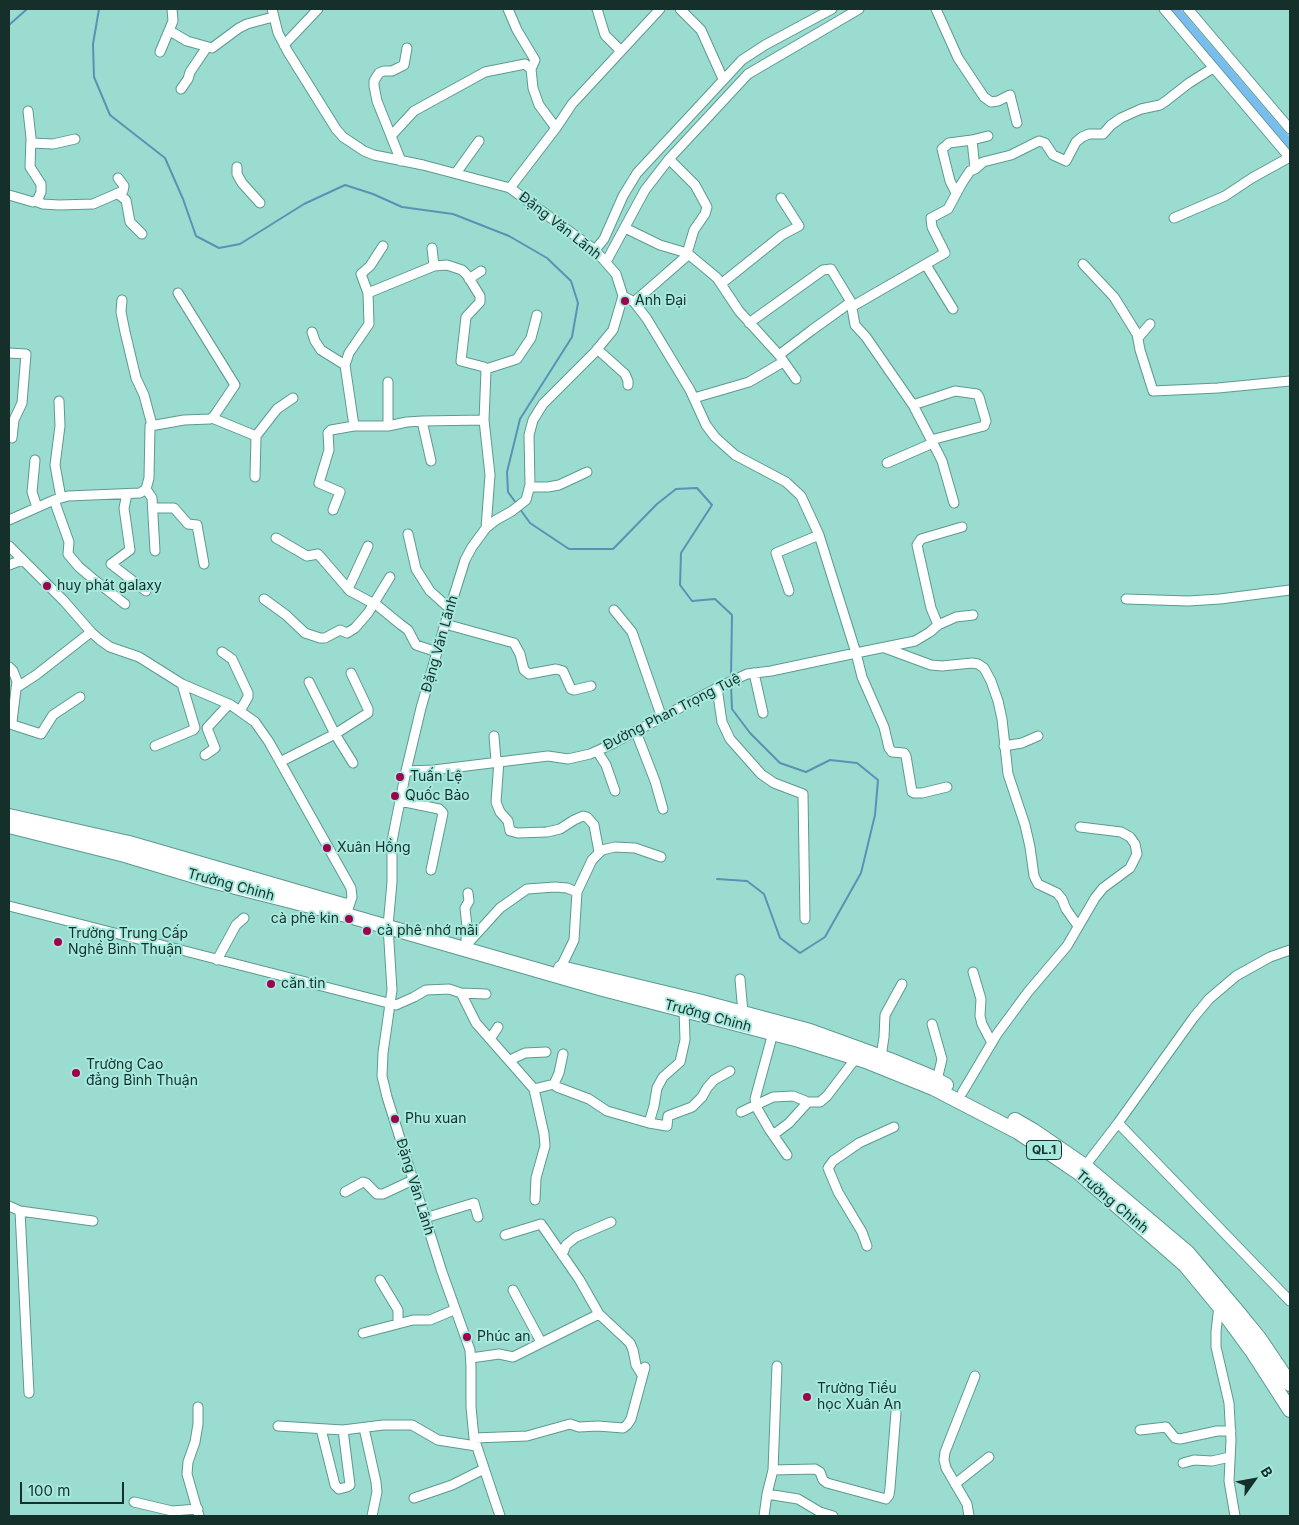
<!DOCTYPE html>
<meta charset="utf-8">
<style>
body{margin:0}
#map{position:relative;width:1299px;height:1525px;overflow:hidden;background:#9bdcd1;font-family:Inter,sans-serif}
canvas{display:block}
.frame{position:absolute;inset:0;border:10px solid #152f2b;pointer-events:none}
.north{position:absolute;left:1229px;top:1455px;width:50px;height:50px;-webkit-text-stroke:4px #a8e9de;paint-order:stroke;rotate:58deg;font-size:14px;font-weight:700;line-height:20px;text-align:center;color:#152f2b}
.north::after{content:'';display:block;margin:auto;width:18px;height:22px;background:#152f2b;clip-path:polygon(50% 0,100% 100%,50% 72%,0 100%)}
.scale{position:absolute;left:20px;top:1482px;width:104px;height:22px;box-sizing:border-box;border:2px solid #152f2b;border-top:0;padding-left:6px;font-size:15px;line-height:18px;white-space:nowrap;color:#152f2b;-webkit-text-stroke:4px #a8e9de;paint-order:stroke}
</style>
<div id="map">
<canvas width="1299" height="1525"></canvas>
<div class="frame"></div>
<div class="north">B</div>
<div class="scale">100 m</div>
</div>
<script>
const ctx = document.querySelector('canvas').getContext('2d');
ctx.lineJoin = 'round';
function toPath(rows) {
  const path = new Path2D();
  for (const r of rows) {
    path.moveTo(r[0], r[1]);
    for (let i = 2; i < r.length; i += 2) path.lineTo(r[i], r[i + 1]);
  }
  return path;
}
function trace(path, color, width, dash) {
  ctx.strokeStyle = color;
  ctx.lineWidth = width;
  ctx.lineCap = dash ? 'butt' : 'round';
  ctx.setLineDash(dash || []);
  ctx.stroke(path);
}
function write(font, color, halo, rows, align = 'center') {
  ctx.font = font + ' Inter,sans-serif';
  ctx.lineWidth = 4;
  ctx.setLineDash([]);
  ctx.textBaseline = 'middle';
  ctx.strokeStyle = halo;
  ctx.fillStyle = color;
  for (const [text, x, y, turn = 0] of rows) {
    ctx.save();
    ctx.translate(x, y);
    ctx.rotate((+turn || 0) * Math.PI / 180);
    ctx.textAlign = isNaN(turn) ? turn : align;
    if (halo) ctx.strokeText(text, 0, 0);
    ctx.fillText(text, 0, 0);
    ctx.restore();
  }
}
const stream = toPath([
 [99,9,93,44,94,77,110,115,165,158,183,199,196,236,219,248,240,244,304,204,345,185,373,194,402,207,453,214,509,236,547,258,571,281,578,303,572,337,520,419,507,472,508,492,516,503],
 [9,25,27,9],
 [520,509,530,523,569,549,613,549,657,504,676,489,697,488,712,505,681,553,680,585,692,601,715,599,732,615,731,678],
 [717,879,747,881,764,894,780,938,800,953,825,937,861,873,875,815,878,780,857,763,830,760,806,772,780,763,750,733,732,709,731,685]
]);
const canal = toPath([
 [1175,9,1290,144]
]);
const minor = toPath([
 [272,9,278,33,288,52,336,129,343,137,364,151,374,155,423,165,510,188,595,250,616,274,623,296,613,330,594,353,543,404,533,420,529,435,530,485,526,500,512,511,496,520,486,528,472,547,465,560,445,624,421,708,406,771,392,841,392,882,388,926,392,990,383,1053,382,1076,387,1097,442,1272,470,1350,471,1367,471,1407,474,1438,500,1516],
 [508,9,517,30,535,60,531,69,533,88,539,105,556,128],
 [597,9,605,35,621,51],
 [680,9,701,30,723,79],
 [936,9,958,58,984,97,991,102,998,101,1010,95,1017,123],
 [1164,9,1290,158],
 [1188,9,1290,129],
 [170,31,187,41,212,48,239,28,247,24,273,17],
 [284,45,318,9],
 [160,52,173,21,172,9],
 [181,89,188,79,190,72,207,47],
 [391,136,414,111,485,72,525,64,531,69],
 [31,143,53,144,75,139],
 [669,159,695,185,707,207,705,214,694,230,687,253],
 [401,161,377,101,374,86,374,81,379,73,384,71,392,71,404,65,407,48],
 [237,167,237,174,242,183,260,203],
 [975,169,983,162,1011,155,1039,141,1045,143,1053,155,1066,161,1076,142,1082,137,1089,134,1103,134,1111,125,1121,118,1141,109,1160,105,1166,101,1189,83,1213,68],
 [456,173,479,141],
 [510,188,556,128,572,104,660,9],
 [956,193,950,181,942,149,949,143,972,140,988,136],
 [118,194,126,200,130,222,142,234],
 [9,195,33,202,38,199,41,192,41,184,30,167,31,138,28,111],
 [35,201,43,204,59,205,93,204,123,191,124,186,118,178],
 [1174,218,1225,196,1252,178,1290,157],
 [625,228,660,245,687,253,710,272,717,278,739,311,779,355,796,379],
 [432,248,434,266],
 [595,250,604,239,623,196,637,173,742,60,765,45,832,9],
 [606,262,645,190,669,159,748,74,859,9],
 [1083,264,1114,297,1137,334,1140,350,1153,391,1218,388,1290,381],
 [926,265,953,309],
 [469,279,481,271],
 [721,284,782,235,799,226,781,198],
 [368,293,434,266,447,265,462,270,467,275,480,296,480,302,466,317,461,361,484,367,486,371,484,420,490,475,486,528],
 [122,300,121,312,125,332,136,378,144,395,152,425],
 [634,302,689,254],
 [853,306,945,253,932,227,931,218,948,209,962,183,970,171,975,169,972,140],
 [749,323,823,270,831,269,851,302,855,325,866,337,913,405,937,451,942,461,954,503],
 [312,332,315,341,321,350,345,365],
 [1138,338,1150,324],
 [597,349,625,374,628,381,628,385],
 [9,353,26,354,22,403,14,420,12,438],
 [779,355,812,330,851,302],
 [486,369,517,359,531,338,537,315],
 [694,398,749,382,783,362],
 [59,401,60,426,55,465,61,498],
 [913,405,955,391,977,394,979,397,986,421,984,426,931,440],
 [212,418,256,436,255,477],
 [422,421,431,461],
 [354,426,345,365,349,353,369,324,368,293,361,274,370,266,383,246],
 [388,426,388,382],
 [256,436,277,409,293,398],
 [35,460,32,492,37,507],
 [887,463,933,443],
 [530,487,548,487,559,485,587,472],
 [146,489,152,498,155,551],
 [127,494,124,508,130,550,111,564,146,591],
 [54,500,69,542,68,554,79,567,92,578,125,604],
 [153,508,174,508,188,524,197,525,204,564],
 [333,510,340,492,319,483,329,450,328,433,331,430,354,426,388,426,407,422,422,421,484,420],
 [9,520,54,500,68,496,140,493,146,489,149,478,150,426,184,420,210,419,214,416,235,385,178,293],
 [408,534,416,569,430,591,450,609],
 [276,538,307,556,318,554,350,591,378,606,400,624,408,630,416,645,437,652],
 [9,546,64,601,91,632,100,640,110,647,139,657,182,684,231,705,255,722,269,742,351,888,352,897,347,912],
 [9,565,22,560],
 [348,589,368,546],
 [789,591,776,553,819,535],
 [264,599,286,615,305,633,320,638,325,638,340,630,347,633,355,628,368,613,390,577],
 [1126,599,1188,601,1220,599,1290,590],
 [614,610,632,632,662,718],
 [445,624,514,643,520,654,524,670,529,674,556,669,563,671,571,689,574,690,591,686],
 [938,625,931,608,917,545,921,539,962,527],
 [885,648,931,665,942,666,972,663,978,664,984,668,991,681,998,701,1002,719,1008,774,1025,825,1030,847,1034,876,1038,884,1057,893,1062,899,1066,909,1078,926],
 [222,652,232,659,248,693,248,697,240,711],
 [9,667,13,671,17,681,12,722,13,725,41,734,53,715,80,697],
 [754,673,763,713],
 [309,682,335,734,353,763],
 [16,688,36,675,91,632],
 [717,688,722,722,730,739,761,774,774,783,803,794,805,919],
 [636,732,655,781,663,809],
 [494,736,496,761],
 [155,746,193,730,195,728,182,684],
 [1004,746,1022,743,1038,736],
 [597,751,606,765,615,791],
 [205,755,215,748,207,728,229,704],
 [499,761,496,802,500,812,508,821,510,831,518,833,547,832,560,829,574,820,583,816,587,817,594,825,599,852],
 [280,762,335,734,368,713,368,709,351,673],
 [406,771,434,770,548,756,568,759,590,754,610,745,717,688,747,674,771,671,856,653,819,535,801,496,786,482,735,455,715,437,706,425,690,390,647,319,634,302,623,296],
 [947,787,922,793,914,793,912,792,906,756,904,753,892,752,889,748,884,727,862,677,856,653,915,641,930,632,938,625,956,617,973,615],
 [400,801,439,809,443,813,431,870],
 [9,906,396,1005,414,997,426,990,449,989,461,993,476,1023,534,1089,544,1134,545,1146,536,1178,535,1200],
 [466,940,467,927,465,908,469,901,468,893],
 [470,941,500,908,527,889,555,887,567,888,577,892,592,860,602,850,615,847,635,848,661,857],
 [217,960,236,925,244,918],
 [561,967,574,940,577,892],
 [973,972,981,999,980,1016,982,1024,992,1043],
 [740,979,743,1013],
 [461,993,486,994],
 [932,1024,942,1059,937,1080],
 [773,1033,755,1099,758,1110,769,1129,787,1155],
 [490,1039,498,1027],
 [881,1057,884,1037,885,1015,902,984],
 [510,1060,525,1053,546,1052],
 [554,1084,559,1073,563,1054],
 [534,1089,554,1084,557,1087,589,1099,607,1111,649,1123,654,1106,657,1088,663,1077,680,1062,685,1040,684,1009],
 [962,1093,997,1034,1028,992,1067,946,1095,898,1103,888,1130,868,1137,854,1135,844,1130,837,1121,832,1080,827],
 [741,1112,773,1097,793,1096,808,1102,820,1102,827,1096,856,1058],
 [649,1123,667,1126,668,1116,692,1107,702,1097,707,1088,714,1080,730,1071],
 [1118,1123,1290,1301],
 [773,1135,789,1123,808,1102],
 [1085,1166,1118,1123,1194,1017,1209,999,1236,976,1270,957,1290,950],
 [345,1192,363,1182,366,1183,377,1194,383,1194,413,1180],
 [9,1206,20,1211,93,1221],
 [20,1211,29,1393],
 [425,1218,474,1203,478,1217],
 [505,1235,541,1224,579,1279,599,1314,630,1343,633,1350,636,1365,642,1375],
 [867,1246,862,1232,838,1192,828,1168,833,1161,859,1143,894,1127],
 [562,1255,566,1245,576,1237,611,1222],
 [380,1280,398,1310,398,1323],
 [513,1290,541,1342],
 [1219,1306,1216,1331,1216,1347,1229,1403,1231,1440,1229,1481,1235,1516],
 [363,1333,413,1320,430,1320,454,1310],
 [471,1358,499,1354,513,1357,599,1314],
 [198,1407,198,1424,195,1442,188,1462,187,1474,199,1516],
 [278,1426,343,1430,383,1425,412,1425,438,1440,476,1446],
 [364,1428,376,1482,377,1492,372,1516],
 [321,1429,335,1485,339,1489,347,1487,350,1485,343,1430],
 [1140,1430,1166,1427,1175,1438,1180,1439,1217,1431,1231,1431],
 [474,1438,527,1436,570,1424,579,1427,598,1426,623,1428,627,1425,631,1419,645,1367],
 [1183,1463,1194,1460,1212,1461,1230,1457],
 [773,1470,815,1469,820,1472,823,1480,827,1483,886,1499,889,1495,890,1488,896,1412],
 [955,1484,989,1457],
 [767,1494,798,1499,820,1512,833,1516],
 [414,1498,452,1485,484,1469],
 [134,1502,172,1511,198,1509],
 [764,1516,767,1494,773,1470,777,1366],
 [969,1516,967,1504,946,1468,944,1460,945,1452,975,1376]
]);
const trunk = toPath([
 [9,816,129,843,346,906],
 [9,826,125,855,208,880,346,915,603,989,799,1040,866,1061,933,1088,1018,1132,1054,1156,1079,1173,1161,1244,1185,1265,1219,1306,1252,1351,1290,1410],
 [561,968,698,1001,810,1031,890,1060,929,1076,946,1085],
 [1015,1120,1034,1131,1085,1166,1187,1252,1237,1311,1259,1338,1290,1384]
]);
const markers = [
 [625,301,5,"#9d034c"],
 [47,586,5,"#9d034c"],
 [400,777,5,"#9d034c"],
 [395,796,5,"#9d034c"],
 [327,848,5,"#9d034c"],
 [349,919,5,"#9d034c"],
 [367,931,5,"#9d034c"],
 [58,942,5,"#9d034c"],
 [271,984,5,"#9d034c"],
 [76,1073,5,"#9d034c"],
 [395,1119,5,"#9d034c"],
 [467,1337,5,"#9d034c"],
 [807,1397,5,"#9d034c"]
];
const shields = [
 [1044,1150,35]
];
const shieldNames = [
 ["QL.1",1044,1150]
];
const streetNames = [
 ["Đặng Văn Lãnh",560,226,38],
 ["Đặng Văn Lãnh",440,644,-74],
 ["Đường Phan Trọng Tuệ",672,712,-27],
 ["Trường Chinh",231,885,15],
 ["Trường Chinh",708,1016,15],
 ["Đặng Văn Lãnh",415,1187,73],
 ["Trường Chinh",1112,1202,40]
];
const poiNames = [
 ["Anh Đại",635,301],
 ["huy phát galaxy",57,586],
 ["Tuấn Lệ",410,777],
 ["Quốc Bảo",405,796],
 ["Xuân Hồng",337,848],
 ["cà phê kin",339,919,"right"],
 ["cà phê nhớ mãi",377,931],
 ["Trường Trung Cấp",68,934],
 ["Nghề Bình Thuận",68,950],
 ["căn tin",281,984],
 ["Trường Cao",86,1065],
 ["đẳng Bình Thuận",86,1081],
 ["Phu xuan",405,1119],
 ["Phúc an",477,1337],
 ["Trường Tiểu",817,1389],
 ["học Xuân An",817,1405]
];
trace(stream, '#5a92b5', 2);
trace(canal, '#78bcf0', 8);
trace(minor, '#5b9a90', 11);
trace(trunk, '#5b9a90', 16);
trace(minor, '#fff', 9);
trace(trunk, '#fff', 14);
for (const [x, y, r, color] of markers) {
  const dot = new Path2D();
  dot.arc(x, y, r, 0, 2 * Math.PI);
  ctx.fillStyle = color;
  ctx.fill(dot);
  trace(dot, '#a8e9de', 2);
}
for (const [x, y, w] of shields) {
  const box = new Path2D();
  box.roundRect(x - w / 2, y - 9.5, w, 19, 4);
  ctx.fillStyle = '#a8e9de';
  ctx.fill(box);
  trace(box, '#152f2b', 1);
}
write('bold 12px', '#152f2b', null, shieldNames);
write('14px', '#152f2b', '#a8e9de', streetNames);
write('14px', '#152f2b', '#a8e9de', poiNames, 'left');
</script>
